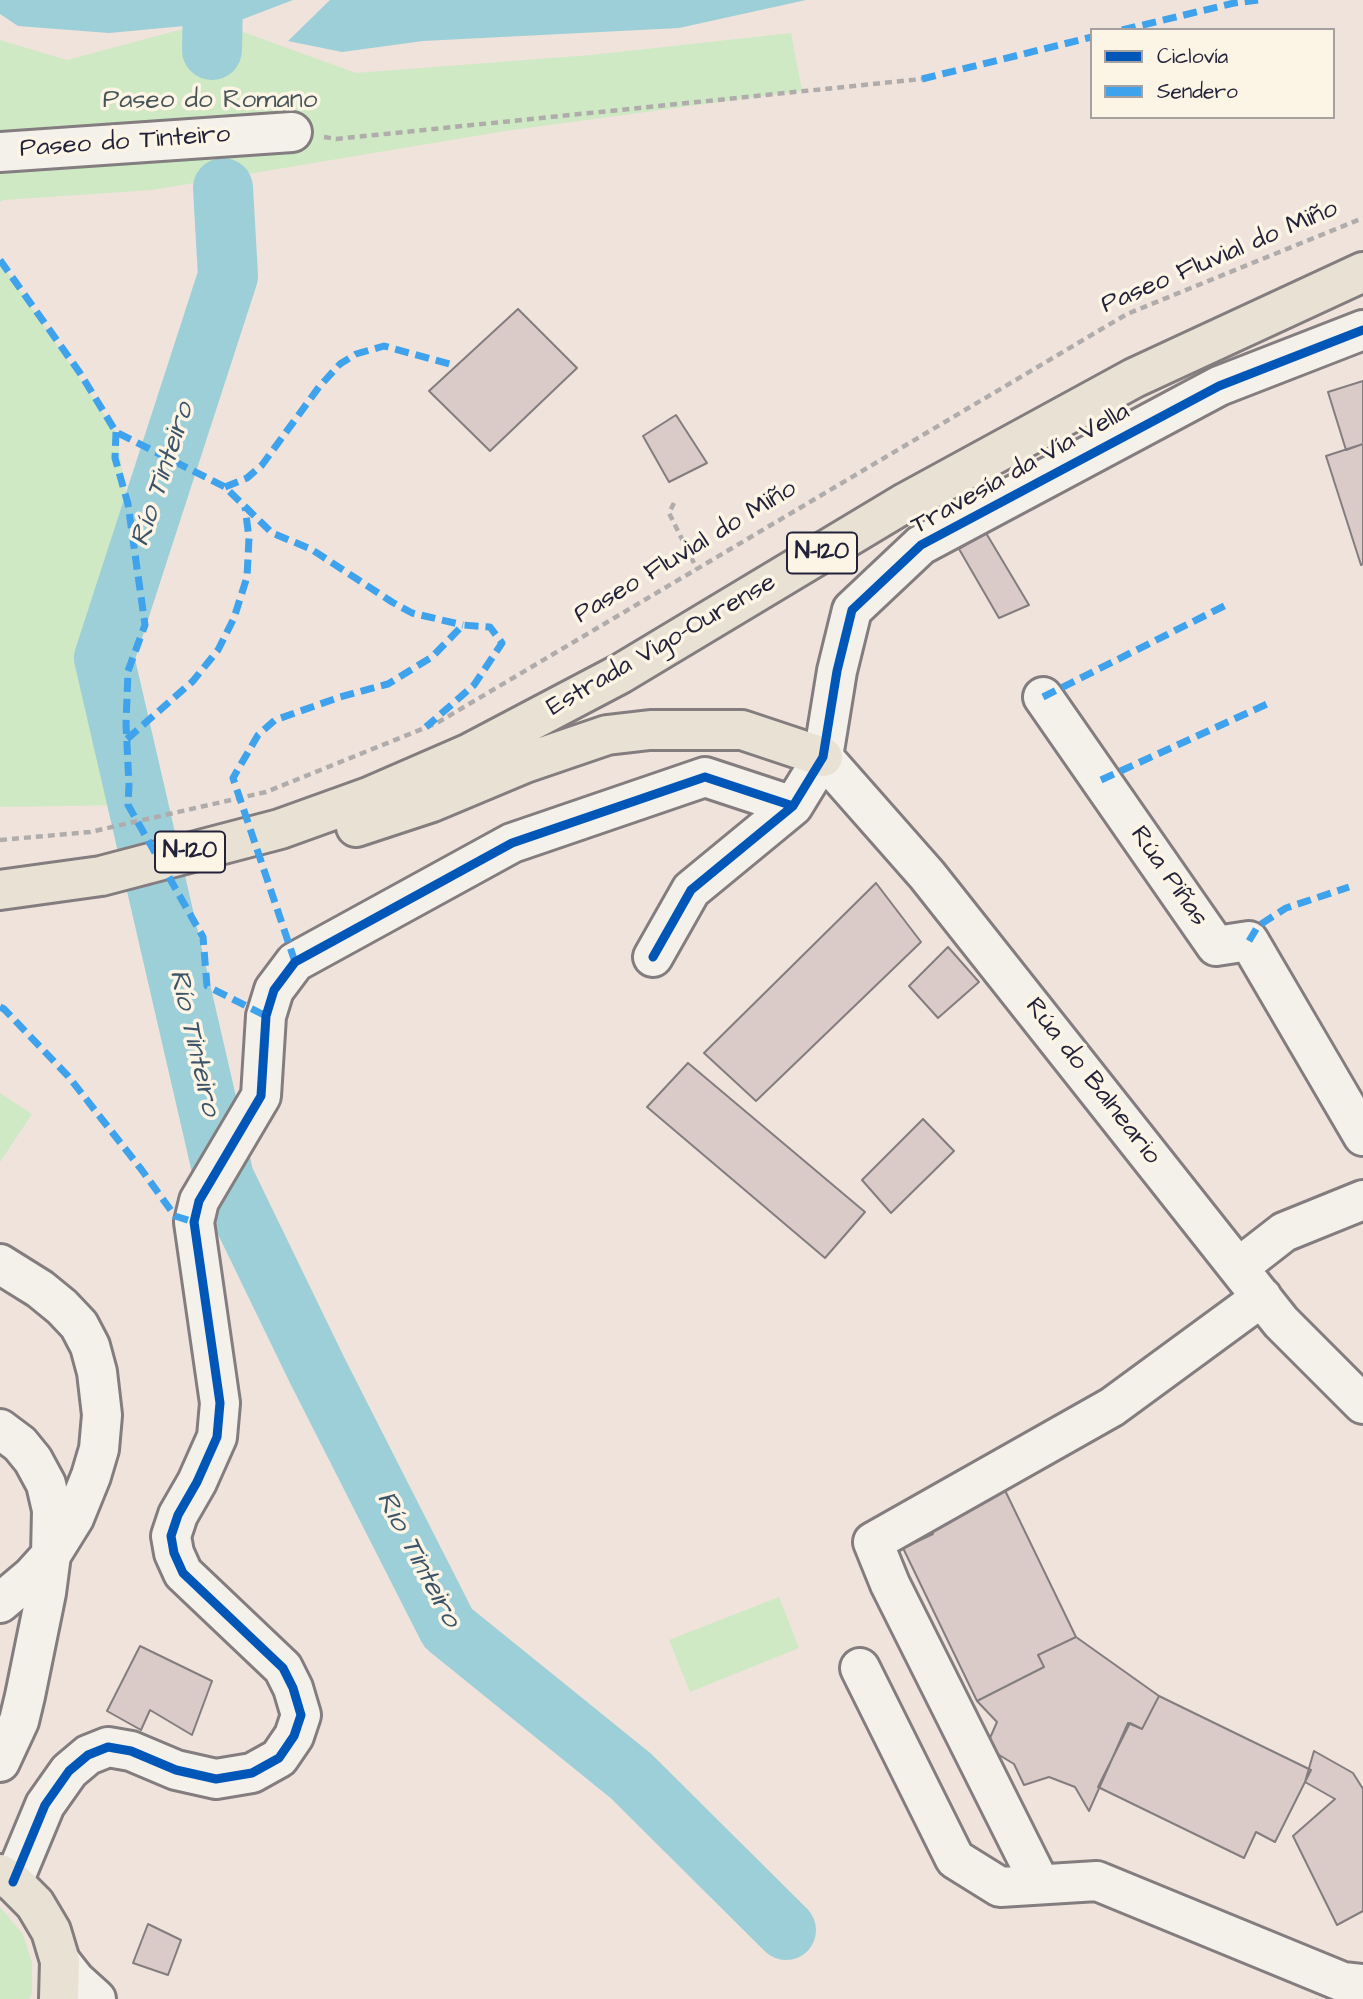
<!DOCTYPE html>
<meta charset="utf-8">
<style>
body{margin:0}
#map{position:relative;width:1363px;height:1999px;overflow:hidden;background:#efe3dc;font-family:"Architects Daughter",sans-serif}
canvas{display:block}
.legend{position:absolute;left:1090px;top:28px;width:245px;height:91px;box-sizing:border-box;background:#fcf5e5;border:2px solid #a5a1a1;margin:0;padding:9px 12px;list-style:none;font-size:21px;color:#22223b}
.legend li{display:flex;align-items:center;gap:14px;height:35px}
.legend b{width:35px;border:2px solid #a5a1a1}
</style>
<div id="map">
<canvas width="1363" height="1999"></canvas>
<ul class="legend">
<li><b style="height:9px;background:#0057b8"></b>Ciclovía</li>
<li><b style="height:9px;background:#3ea2ec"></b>Sendero</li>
</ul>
</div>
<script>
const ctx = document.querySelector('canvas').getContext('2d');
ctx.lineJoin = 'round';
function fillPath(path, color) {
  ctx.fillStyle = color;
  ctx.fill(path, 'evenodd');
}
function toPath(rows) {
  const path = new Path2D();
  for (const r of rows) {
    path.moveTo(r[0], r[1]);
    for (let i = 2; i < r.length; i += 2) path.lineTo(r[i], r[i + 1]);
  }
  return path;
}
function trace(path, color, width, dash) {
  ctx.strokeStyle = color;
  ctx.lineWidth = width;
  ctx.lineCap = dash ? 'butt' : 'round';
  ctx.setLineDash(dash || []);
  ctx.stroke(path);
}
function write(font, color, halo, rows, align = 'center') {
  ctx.font = font + ' "Architects Daughter",sans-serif';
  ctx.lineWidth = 7;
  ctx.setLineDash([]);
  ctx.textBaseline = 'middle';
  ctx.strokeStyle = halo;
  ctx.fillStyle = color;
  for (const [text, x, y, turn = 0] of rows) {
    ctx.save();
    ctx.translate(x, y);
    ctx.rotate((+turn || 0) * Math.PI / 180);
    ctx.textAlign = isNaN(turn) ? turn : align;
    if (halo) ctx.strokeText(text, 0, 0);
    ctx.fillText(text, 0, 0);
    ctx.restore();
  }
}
const green = toPath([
 [213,21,356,73,591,55,791,33,802,91,505,131,152,190,4,200,0,202,0,40,67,60],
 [0,261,116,432,134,541,84,663,128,805,0,807],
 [0,1093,32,1114,0,1162],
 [779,1597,799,1648,690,1692,669,1640],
 [0,1907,23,1934,32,1963,32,1993,29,1999,0,1999]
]);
const water = toPath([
 [0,0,293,0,238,21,109,33,18,26,0,14],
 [330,0,806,0,679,28,423,41,342,52,288,41]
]);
const river = toPath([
 [212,50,213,0],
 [223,188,228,276,104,658,224,1178,317,1370,448,1628,631,1776,786,1930]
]);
const building = toPath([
 [518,309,577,368,490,451,429,391,518,309],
 [1363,381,1363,444,1346,450,1328,392,1363,381],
 [676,415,707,463,669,482,643,436,676,415],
 [1363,444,1363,564,1361,565,1326,456,1363,444],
 [986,533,1029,605,999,618,959,549,986,533],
 [876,883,921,942,756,1101,704,1053,876,883],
 [948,947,979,982,938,1018,909,986,948,947],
 [688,1063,865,1212,825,1258,647,1107,688,1063],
 [923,1119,954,1151,891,1213,862,1180,923,1119],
 [999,1478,1076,1637,1038,1655,1044,1667,977,1701,903,1548,933,1534,924,1515,999,1478],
 [1076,1637,1159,1696,1142,1729,1128,1723,1089,1811,1075,1787,1049,1777,1024,1785,1014,1764,986,1747,997,1722,977,1701,1044,1667,1038,1655,1076,1637],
 [140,1646,212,1681,192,1735,150,1710,141,1730,107,1711,140,1646],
 [1159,1696,1311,1770,1275,1842,1256,1832,1244,1858,1098,1787,1130,1723,1142,1729,1159,1696],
 [1314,1751,1353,1773,1363,1789,1363,1911,1337,1925,1293,1836,1335,1799,1305,1782,1314,1751],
 [148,1924,181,1940,168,1975,133,1963,148,1924]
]);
const path = toPath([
 [324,137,336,139,922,79],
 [674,503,669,513,697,569],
 [0,840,90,832,266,792,437,723,1127,314,1363,218]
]);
const minor = toPath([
 [0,152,292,132],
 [1043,697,1216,946,1249,941,1363,1136],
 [823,757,927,875,1281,1322,1363,1404],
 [653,957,691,890,793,806,823,757,837,671,852,610,921,545,1219,386,1363,330],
 [0,1264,40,1289,62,1307,79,1325,90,1346,97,1372,102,1415,99,1449,91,1476,74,1518,51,1555,32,1576,0,1603],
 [1239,1267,1284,1232,1363,1200],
 [0,1429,20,1444,33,1460,46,1484,52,1510,51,1555,46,1593,25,1696,19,1721,0,1762],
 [860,1668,955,1859,1000,1887,1097,1881,1343,1982,1363,1984],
 [13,1882,45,1805,69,1771,88,1755,108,1747,131,1751,176,1770,216,1779,252,1773,279,1758,294,1736,301,1715,293,1688,283,1668,183,1573,174,1553,171,1536,178,1515,197,1482,217,1437,220,1403,194,1222,199,1201,261,1096,266,1016,274,990,295,962,512,843,705,777,793,806],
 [1040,1884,890,1584,873,1542,1112,1407,1262,1297],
 [60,1961,75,1980,96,1999]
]);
const major = toPath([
 [0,1874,13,1882,35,1904,51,1931,60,1961,59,1999]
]);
const highway = toPath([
 [356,827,432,802,525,763,607,735,650,730,742,730,823,757],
 [0,890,101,876,280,829,369,797,468,754,620,674,903,504,1134,378,1363,272]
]);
const quiet = toPath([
 [1122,30,1234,3,1258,0],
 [922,79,1092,37],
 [0,260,80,373,116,432,225,487,272,533,311,549,392,602,412,613,463,625],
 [116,432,115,458,128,504,145,625,128,671,126,724,129,785,128,805,203,937,207,986,266,1016],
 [225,487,247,478,262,465,319,387,340,364,356,354,384,346,453,365],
 [1043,697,1226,605],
 [127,739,193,681,218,650,234,618,247,577,249,538,245,507],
 [1101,780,1267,704],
 [1249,941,1258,926,1286,908,1349,887],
 [295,962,233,778,258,735,275,720,340,697,388,684,432,657,463,625,490,627,502,643,474,685,426,727],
 [0,1007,4,1009,68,1076,141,1169,175,1216,194,1222]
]);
const cycleway = toPath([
 [653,957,691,890,793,806,823,757,837,671,852,610,921,545,1219,386,1363,330],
 [13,1882,45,1805,69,1771,88,1755,108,1747,131,1751,176,1770,216,1779,252,1773,279,1758,294,1736,301,1715,293,1688,283,1668,183,1573,174,1553,171,1536,178,1515,197,1482,217,1437,220,1403,194,1222,199,1201,261,1096,266,1016,274,990,295,962,512,843,705,777,793,806]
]);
const shields = [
 [822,553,70],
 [190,852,70]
];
const shieldNames = [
 ["N-120",822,553],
 ["N-120",190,852]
];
const parkNames = [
 ["Paseo do Romano",210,102]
];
const streetNames = [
 ["Paseo do Tinteiro",125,143,-4],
 ["Paseo Fluvial do Miño",1220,258,-23],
 ["Travesía da Vía Vella",1021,470,-29],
 ["Paseo Fluvial do Miño",686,553,-31],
 ["Estrada Vigo-Ourense",662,646,-30],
 ["Rúa Piñas",1168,877,55],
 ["Rúa do Balneario",1092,1082,52]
];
const waterNames = [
 ["Río Tinteiro",164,475,-72],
 ["Río Tinteiro",193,1043,77],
 ["Río Tinteiro",417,1560,62]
];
fillPath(green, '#cfe9c4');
fillPath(water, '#9ccfd7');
trace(river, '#9ccfd7', 60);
fillPath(building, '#dacac8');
trace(building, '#837d7f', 2);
trace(minor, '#837d7f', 44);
trace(major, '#837d7f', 44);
trace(highway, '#837d7f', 44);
trace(path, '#afacab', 4.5, [7, 5]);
trace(minor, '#f4f0ea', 38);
trace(major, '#e9e2d4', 38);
trace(highway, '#e9e2d4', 38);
trace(quiet, '#3ea2ec', 7, [14, 7]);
trace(cycleway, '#0057b8', 9);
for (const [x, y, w] of shields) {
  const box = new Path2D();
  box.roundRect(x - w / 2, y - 20.5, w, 41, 5);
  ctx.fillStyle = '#fcf5e5';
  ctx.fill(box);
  trace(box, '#22223b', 2);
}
write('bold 24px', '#22223b', null, shieldNames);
write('26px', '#475558', '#fcf5e5', parkNames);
write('26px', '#22223b', '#fcf5e5', streetNames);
write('italic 28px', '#3c5469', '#fcf5e5', waterNames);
</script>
